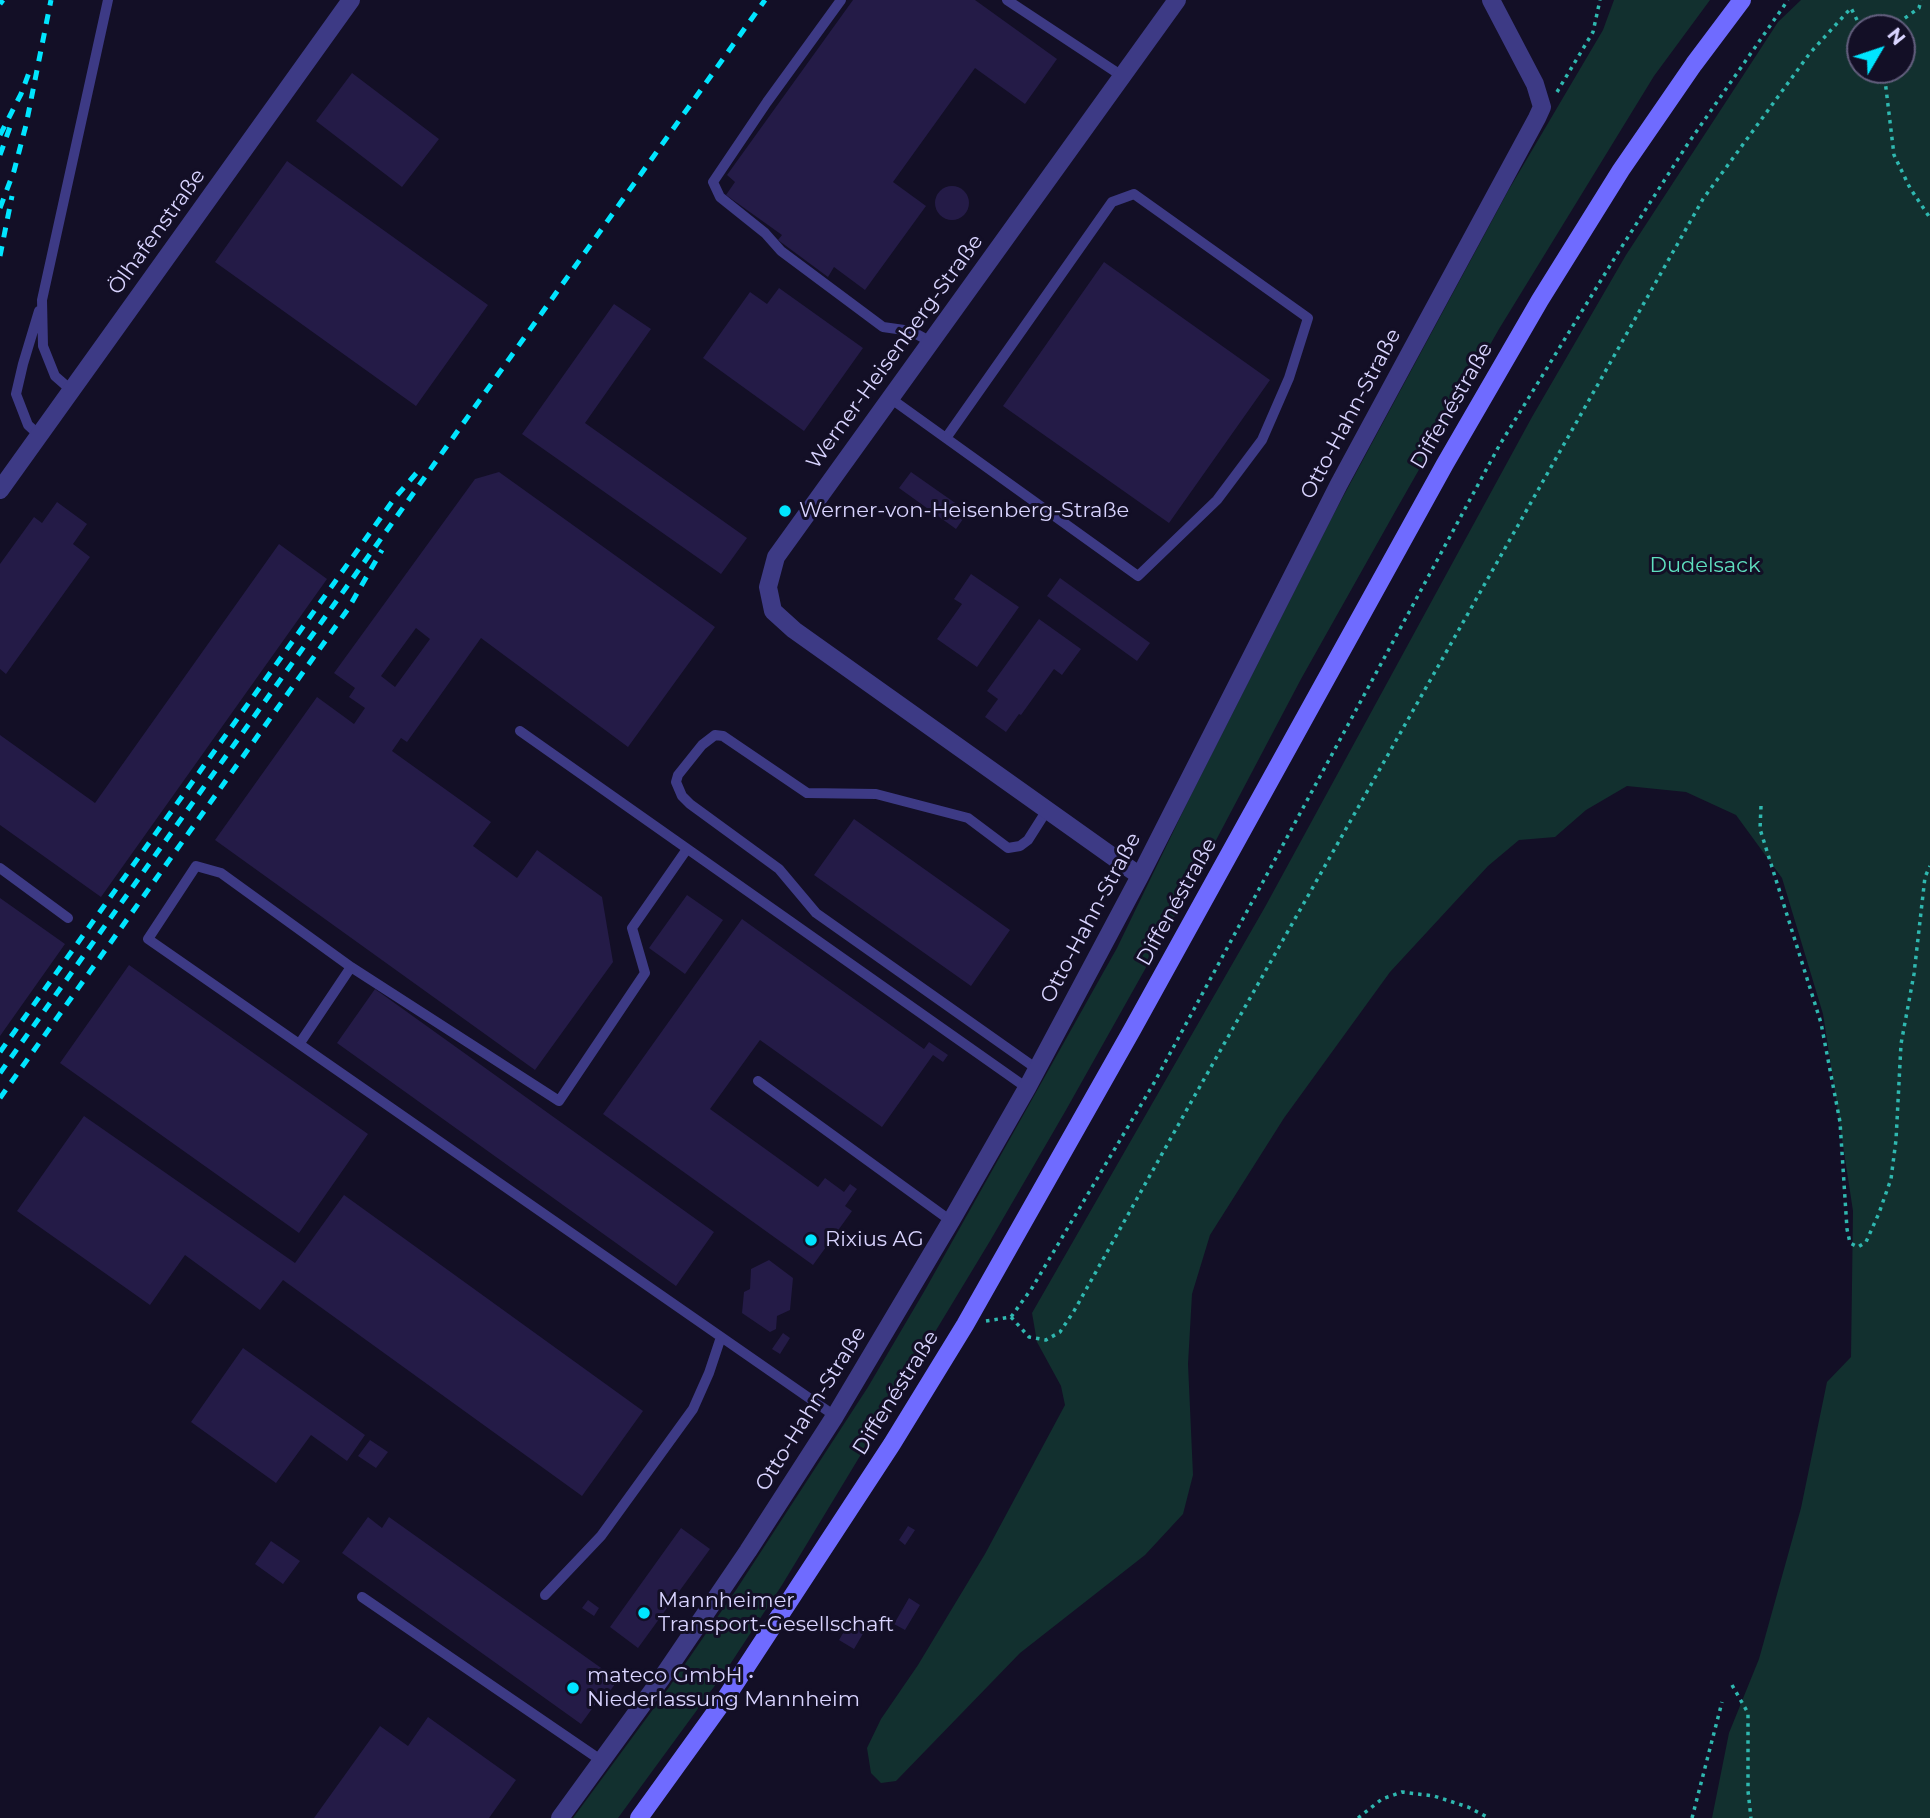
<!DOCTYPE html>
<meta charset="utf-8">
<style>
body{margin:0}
#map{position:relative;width:1930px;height:1818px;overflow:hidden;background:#130f26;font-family:Montserrat,sans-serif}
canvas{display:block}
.north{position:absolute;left:1846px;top:14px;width:70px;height:70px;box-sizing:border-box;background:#130f26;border:2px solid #625e7d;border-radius:50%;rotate:51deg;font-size:19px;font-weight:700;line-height:28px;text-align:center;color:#d9d4ff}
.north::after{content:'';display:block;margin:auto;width:24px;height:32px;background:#00e5ff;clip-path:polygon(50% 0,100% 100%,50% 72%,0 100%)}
</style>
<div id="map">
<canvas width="1930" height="1818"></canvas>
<div class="north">N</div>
</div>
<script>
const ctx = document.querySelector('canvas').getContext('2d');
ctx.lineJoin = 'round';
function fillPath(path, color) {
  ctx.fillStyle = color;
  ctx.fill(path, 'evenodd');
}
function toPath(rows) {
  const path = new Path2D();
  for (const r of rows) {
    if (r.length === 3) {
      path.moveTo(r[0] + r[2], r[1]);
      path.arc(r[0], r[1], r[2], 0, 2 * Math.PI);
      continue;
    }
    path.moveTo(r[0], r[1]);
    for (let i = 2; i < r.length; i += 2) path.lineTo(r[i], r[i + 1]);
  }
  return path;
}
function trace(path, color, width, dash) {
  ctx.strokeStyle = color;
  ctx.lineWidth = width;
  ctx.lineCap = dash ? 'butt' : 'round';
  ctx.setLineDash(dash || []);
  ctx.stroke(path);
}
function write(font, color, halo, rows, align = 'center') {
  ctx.font = font + ' Montserrat,sans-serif';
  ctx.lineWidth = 6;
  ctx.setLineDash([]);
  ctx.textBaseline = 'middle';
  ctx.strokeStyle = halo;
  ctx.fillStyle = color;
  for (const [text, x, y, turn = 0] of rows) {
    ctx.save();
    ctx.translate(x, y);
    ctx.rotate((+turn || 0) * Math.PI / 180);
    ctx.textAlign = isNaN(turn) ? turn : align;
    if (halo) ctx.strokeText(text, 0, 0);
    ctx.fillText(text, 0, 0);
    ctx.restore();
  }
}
const green = toPath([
 [1614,0,1710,0,1654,76,1499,329,1396,510,1301,679,1194,882,1066,1110,990,1241,782,1585,727,1669,618,1818,573,1818,665,1693,736,1590,868,1387,925,1290,1117,948,1190,797,1331,519,1508,191,1603,30],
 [1801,0,1930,0,1930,1818,1712,1818,1729,1733,1759,1659,1801,1508,1827,1382,1851,1357,1853,1211,1823,1014,1782,878,1736,815,1686,792,1627,786,1586,810,1555,837,1519,840,1488,866,1390,972,1284,1118,1210,1235,1192,1294,1188,1364,1193,1475,1183,1514,1145,1555,1020,1653,896,1781,881,1783,871,1773,867,1748,881,1719,918,1665,985,1554,1065,1405,1061,1386,1037,1342,1032,1313,1265,907,1532,417,1626,255,1778,22],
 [1902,28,1902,70,1860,70,1860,28]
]);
const building = toPath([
 [853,0,975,0,1057,59,1025,104,975,68,893,182,926,206,865,290,834,267,828,277,778,240,782,235,726,195,735,182,727,175],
 [352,73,439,139,402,187,316,121],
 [287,161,488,305,416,406,215,262],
 [952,203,17],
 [1104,262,1270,380,1169,523,1003,406],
 [779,288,863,348,804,431,703,358,750,292,767,304],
 [614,304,651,329,585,423,747,538,721,574,522,434],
 [499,472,715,627,628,747,481,638,407,742,401,738,392,751,491,822,473,846,517,878,537,850,602,897,613,962,535,1070,215,840,317,697,354,724,365,708,349,697,355,688,334,673,475,479],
 [416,628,430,639,395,687,381,676],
 [911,472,968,512,956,529,899,488],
 [57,502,87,524,73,544,90,557,6,674,0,669,0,564,34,517,42,523],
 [279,544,327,579,101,897,0,825,0,735,95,803],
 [971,574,1019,607,977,667,937,639,962,604,954,599],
 [1060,578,1150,643,1137,661,1047,596],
 [1039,619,1081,649,1062,675,1054,669,1021,715,1019,714,1006,732,985,717,998,699,987,691],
 [854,819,1010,930,971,986,814,875],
 [687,895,723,920,685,974,649,948],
 [0,898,65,944,0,1036],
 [742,919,924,1049,929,1042,948,1055,943,1062,933,1055,882,1127,760,1040,710,1109,818,1187,825,1178,844,1192,850,1184,857,1189,845,1206,852,1211,813,1265,603,1114],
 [129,965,368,1134,299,1233,60,1063],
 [375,989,714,1232,676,1286,337,1043],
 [84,1116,295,1263,344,1195,643,1411,582,1496,283,1280,260,1310,185,1255,150,1305,17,1211],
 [769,1260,793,1278,790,1310,777,1316,776,1329,770,1332,742,1313,744,1292,750,1289,751,1269],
 [783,1333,790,1338,780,1354,772,1349],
 [243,1348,365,1435,347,1461,311,1435,276,1483,191,1422],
 [370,1440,388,1452,376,1468,358,1456],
 [368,1517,382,1528,389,1517,618,1680,610,1691,607,1688,581,1724,342,1553],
 [908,1526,915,1530,905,1545,899,1540],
 [681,1528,710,1549,638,1648,610,1627],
 [271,1541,300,1561,283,1584,255,1564],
 [909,1598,920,1605,905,1630,894,1624],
 [588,1600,599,1608,594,1616,582,1608],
 [853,1616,868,1625,854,1649,839,1640],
 [428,1717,516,1780,489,1818,314,1818,380,1726,408,1746]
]);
const path = toPath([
 [1891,28,1919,8,1921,0],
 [1881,70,1885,80,1894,155,1910,188,1930,218],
 [1557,92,1593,32,1600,0],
 [1761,806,1760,829,1821,1023,1840,1122,1847,1229,1850,1243,1858,1247,1866,1242,1879,1213,1891,1179,1896,1140,1901,1044,1914,974,1925,877,1930,866],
 [1011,1317,1029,1337,1046,1340,1060,1332,1074,1311,1190,1104,1703,199,1810,53,1851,8,1861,28],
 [986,1321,1011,1317,1032,1288,1154,1083,1499,446,1619,251,1687,145,1788,0],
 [1732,1685,1748,1713,1748,1791,1751,1818],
 [1358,1818,1382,1799,1402,1792,1434,1796,1468,1807,1489,1818],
 [1692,1818,1722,1702]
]);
const service = toPath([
 [841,0,767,102,713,182,720,197,765,233,781,251,883,327,911,331,931,342],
 [1007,0,1122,76],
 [39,311,23,364,16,394,28,425,39,435],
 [71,390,55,376,43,346,42,300,108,0],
 [890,398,1138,576,1217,500,1262,440,1289,378,1308,318,1134,194,1112,202,946,438],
 [520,731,1027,1088],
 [0,868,68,918],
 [351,967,221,873,196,866,148,939,835,1416],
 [300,1043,351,967,559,1101,645,973,632,928,687,849],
 [1037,1069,816,913,779,869,690,804,682,796,676,782,678,775,702,745,715,735,723,736,807,793,876,794,968,818,1008,848,1020,846,1028,840,1047,810],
 [758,1081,951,1221],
 [545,1595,601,1536,693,1409,709,1373,721,1337],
 [362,1597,602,1761]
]);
const minor = toPath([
 [0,490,351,0],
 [1140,876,794,630,773,611,768,587,776,557,1177,0],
 [560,1818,661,1679,748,1551,835,1416,951,1221,1027,1088,1140,876,1339,484,1537,118,1542,107,1535,84,1491,0]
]);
const secondary = toPath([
 [639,1818,727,1696,892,1444,965,1325,1132,1030,1445,464,1540,300,1621,170,1694,64,1742,0]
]);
const rail = toPath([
 [0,4,3,0],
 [0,135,21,94,30,70],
 [0,155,10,127],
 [0,208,14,171,26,125,51,0],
 [0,256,12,196],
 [0,1052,394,499,419,470],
 [0,1073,765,0],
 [0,1098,348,609,382,550]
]);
const markers = [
 [785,511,7,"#00e5ff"],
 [811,1240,7,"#00e5ff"],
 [644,1613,7,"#00e5ff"],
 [573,1688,7,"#00e5ff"]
];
const streetNames = [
 ["Ölhafenstraße",157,232,-54],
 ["Werner-Heisenberg-Straße",895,352,-54],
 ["Diffenéstraße",1452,406,-60],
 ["Otto-Hahn-Straße",1351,414,-62],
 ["Diffenéstraße",1177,902,-61],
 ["Otto-Hahn-Straße",1091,918,-62],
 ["Diffenéstraße",896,1393,-58],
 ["Otto-Hahn-Straße",811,1409,-58]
];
const poiNames = [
 ["Werner-von-Heisenberg-Straße",799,511],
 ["Rixius AG",825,1240],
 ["Mannheimer",658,1601],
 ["Transport-Gesellschaft",658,1625],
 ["mateco GmbH •",587,1676],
 ["Niederlassung Mannheim",587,1700]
];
const parkNames = [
 ["Dudelsack",1705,566]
];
fillPath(green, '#12302f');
fillPath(building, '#241b47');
trace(path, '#2fb8b0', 3.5, [3.5, 5]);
trace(service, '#3d3a85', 10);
trace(minor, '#3d3a85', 18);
trace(secondary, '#6f6bff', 18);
trace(rail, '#00e5ff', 5, [10, 9]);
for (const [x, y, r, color] of markers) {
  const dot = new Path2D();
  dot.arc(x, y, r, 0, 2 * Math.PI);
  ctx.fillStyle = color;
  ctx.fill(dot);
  trace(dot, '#130f26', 2.5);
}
write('21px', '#d9d4ff', '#130f26', streetNames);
write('21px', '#d9d4ff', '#130f26', poiNames, 'left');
write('21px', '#5fe0c0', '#130f26', parkNames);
</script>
